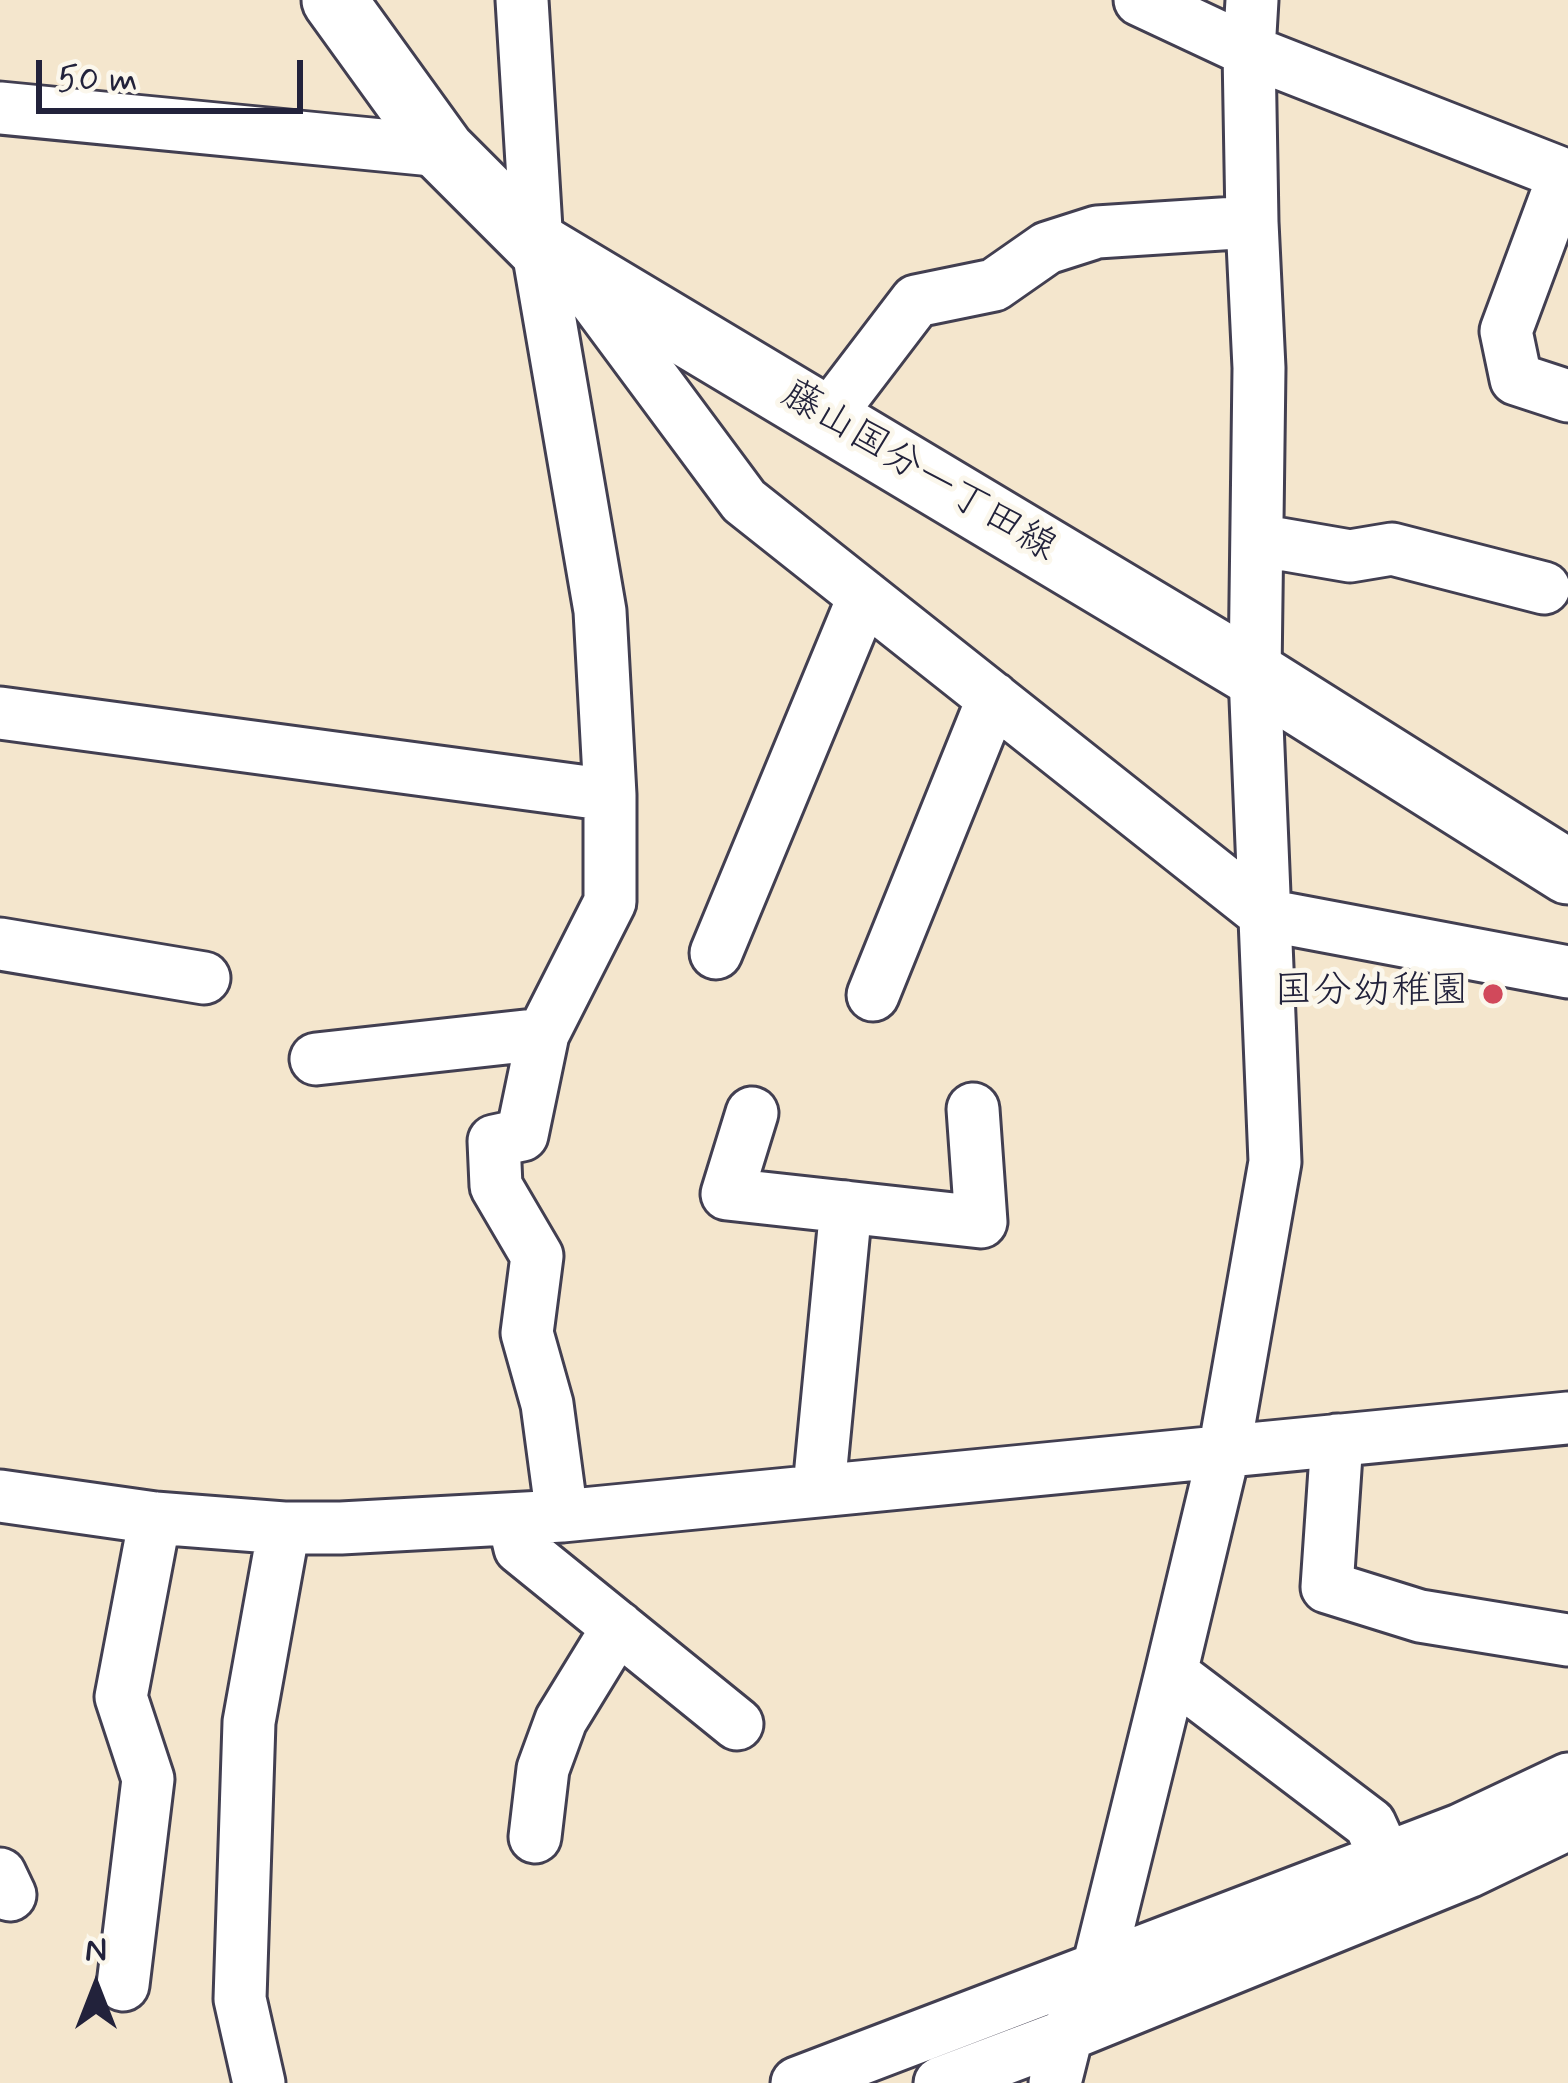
<!DOCTYPE html>
<meta charset="utf-8">
<style>
body{margin:0}
#map{position:relative;width:1568px;height:2083px;overflow:hidden;background:#f4e6cd;font-family:Mynerve,sans-serif}
canvas{display:block}
.north{position:absolute;left:36px;top:1927px;width:120px;height:120px;-webkit-text-stroke:9px #fbf7ec;paint-order:stroke;rotate:0deg;font-size:33px;font-weight:700;line-height:48px;text-align:center;color:#22223b}
.north::after{content:'';display:block;margin:auto;width:42px;height:54px;background:#22223b;clip-path:polygon(50% 0,100% 100%,50% 72%,0 100%)}
.scale{position:absolute;left:36px;top:60px;width:267px;height:54px;box-sizing:border-box;border:6px solid #22223b;border-top:0;padding-left:15px;font-size:36px;line-height:42px;white-space:nowrap;color:#22223b;-webkit-text-stroke:9px #fbf7ec;paint-order:stroke}
</style>
<div id="map">
<canvas width="1568" height="2083"></canvas>
<div class="north">N</div>
<div class="scale">50 m</div>
</div>
<script>
const ctx = document.querySelector('canvas').getContext('2d');
ctx.lineJoin = 'round';
function toPath(rows) {
  const path = new Path2D();
  for (const r of rows) {
    path.moveTo(r[0], r[1]);
    for (let i = 2; i < r.length; i += 2) path.lineTo(r[i], r[i + 1]);
  }
  return path;
}
function trace(path, color, width, dash) {
  ctx.strokeStyle = color;
  ctx.lineWidth = width;
  ctx.lineCap = dash ? 'butt' : 'round';
  ctx.setLineDash(dash || []);
  ctx.stroke(path);
}
function write(font, color, halo, rows, align = 'center') {
  ctx.font = font + ' Mynerve,"Klee One",sans-serif';
  ctx.lineWidth = 10;
  ctx.setLineDash([]);
  ctx.textBaseline = 'middle';
  ctx.strokeStyle = halo;
  ctx.fillStyle = color;
  for (const [text, x, y, turn = 0] of rows) {
    ctx.save();
    ctx.translate(x, y);
    ctx.rotate((+turn || 0) * Math.PI / 180);
    ctx.textAlign = isNaN(turn) ? turn : align;
    if (halo) ctx.strokeText(text, 0, 0);
    ctx.fillText(text, 0, 0);
    ctx.restore();
  }
}
const minor = toPath([
 [522,0,537,245,600,611,610,795,610,902,543,1034,522,1135,494,1141,496,1186,537,1256,527,1333,547,1404,562,1516],
 [1140,0,1249,51,1568,176],
 [0,108,443,151],
 [1564,175,1506,331,1516,379,1568,396],
 [577,276,744,501,1266,915,1568,972],
 [826,419,916,301,994,285,1047,248,1097,232,1252,222],
 [1257,540,1350,556,1392,549,1544,588],
 [0,713,610,795],
 [0,944,204,978],
 [716,953,864,596],
 [873,995,993,698],
 [316,1059,543,1034],
 [752,1113,727,1194,981,1222,973,1109],
 [1337,1440,1327,1587,1420,1616,1568,1640],
 [819,1488,846,1207],
 [0,1496,155,1518,284,1528,341,1528,562,1516,1568,1418],
 [513,1519,520,1548,737,1724],
 [1171,1673,1370,1824,1386,1859],
 [535,1837,543,1769,561,1720,618,1627],
 [0,1874,10,1895],
 [123,1985,148,1779,121,1697,155,1518],
 [259,2083,240,1999,249,1722,284,1528],
 [797,2083,1460,1830,1568,1779],
 [940,2083,1067,2035,1468,1872,1568,1824],
 [1055,2083,1067,2035,1097,1972,1171,1673,1224,1452,1275,1162,1255,675,1259,368,1252,222,1249,51,1252,0]
]);
const major = toPath([
 [334,0,443,151,537,245,1255,675,1568,872]
]);
const markers = [
 [1493,994,12,"#d1495b"]
];
const streetNames = [
 ["藤山国分一丁田線",918,473,31]
];
const poiNames = [
 ["国分幼稚園",1469,994]
];
trace(minor, '#423f51', 57);
trace(major, '#423f51', 69);
trace(minor, '#fff', 51);
trace(major, '#fff', 63);
for (const [x, y, r, color] of markers) {
  const dot = new Path2D();
  dot.arc(x, y, r, 0, 2 * Math.PI);
  ctx.fillStyle = color;
  ctx.fill(dot);
  trace(dot, '#fbf7ec', 4.5);
}
write('39px', '#22223b', '#fbf7ec', streetNames);
write('39px', '#22223b', '#fbf7ec', poiNames, 'right');
</script>
